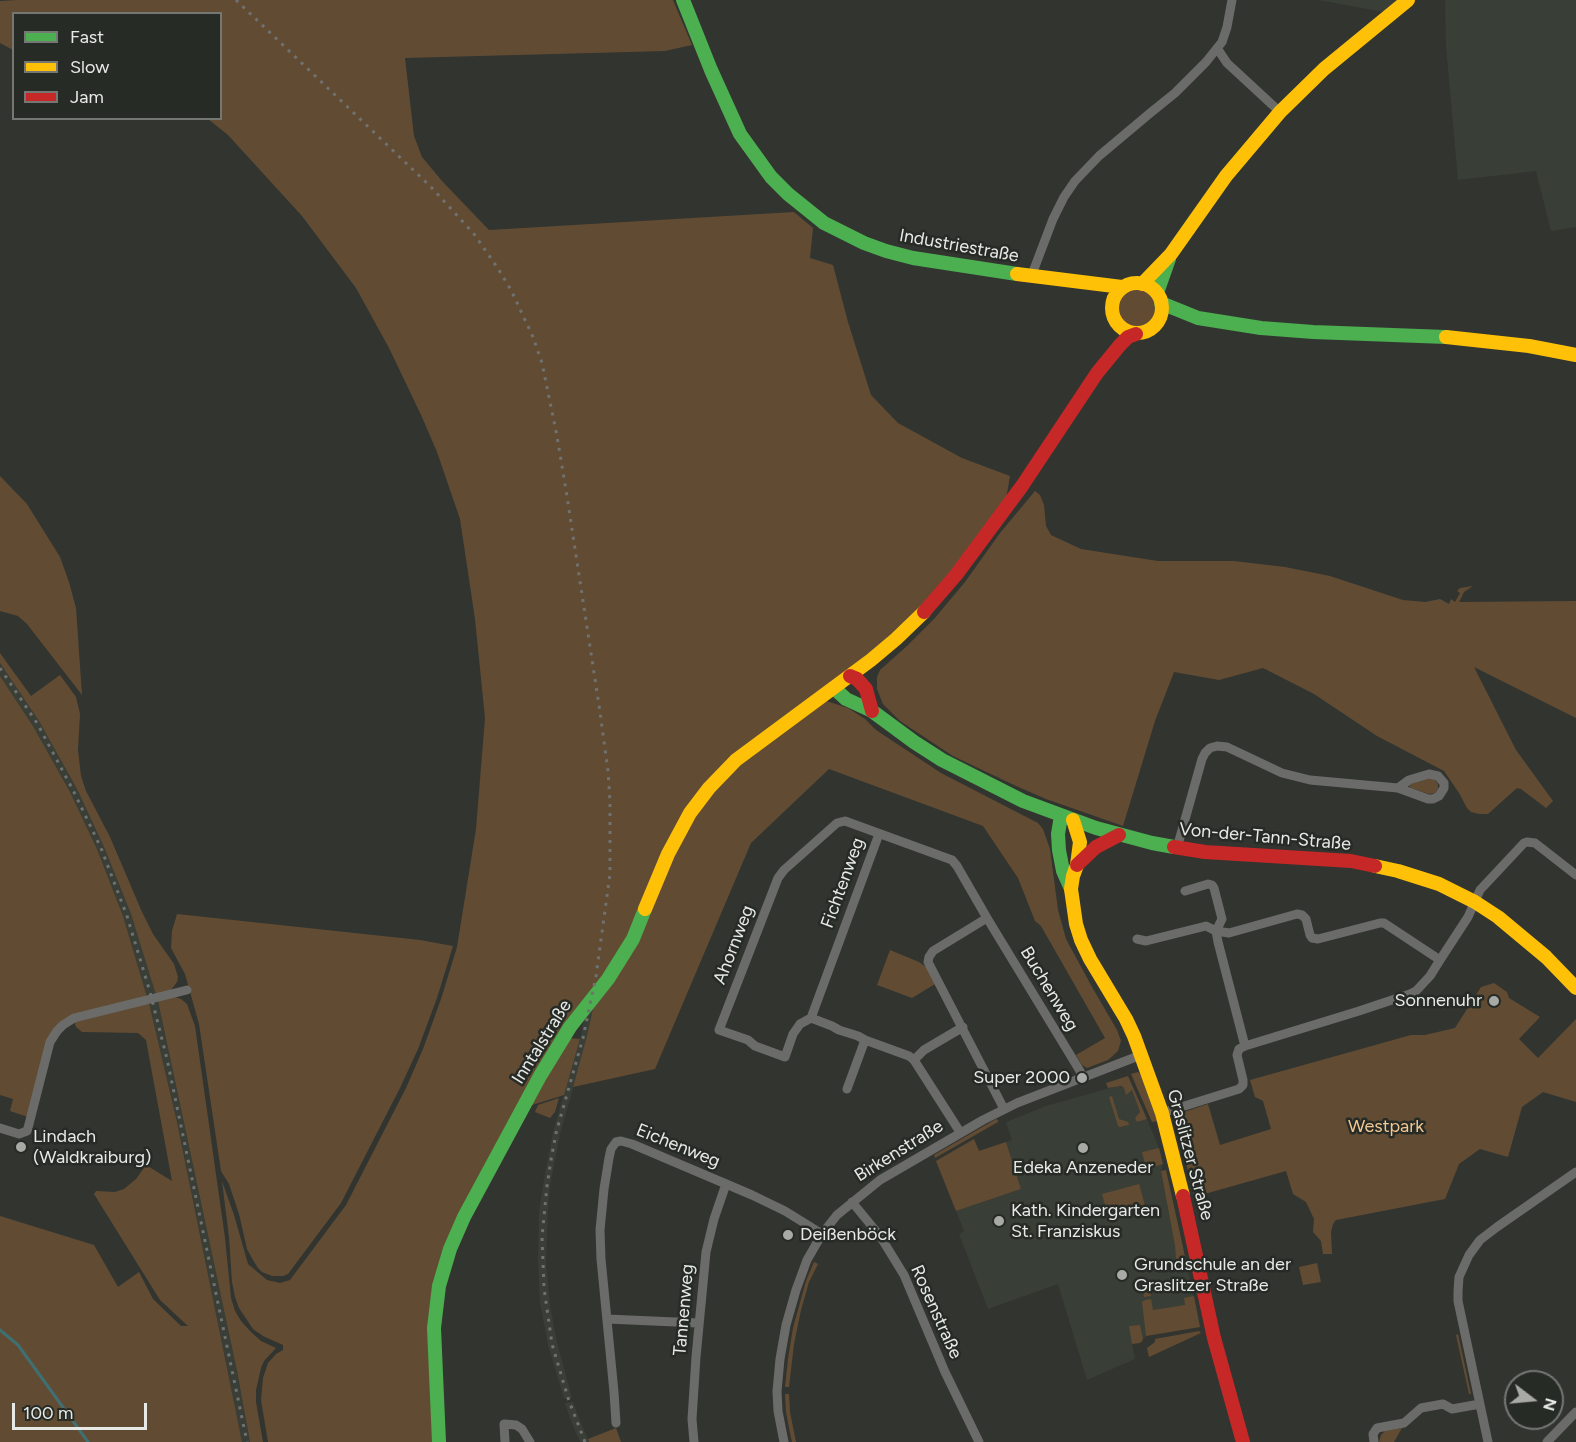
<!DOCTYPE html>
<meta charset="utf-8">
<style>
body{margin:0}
#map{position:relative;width:1576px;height:1442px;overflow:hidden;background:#323430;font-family:Figtree,sans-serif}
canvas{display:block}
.legend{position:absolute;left:12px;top:12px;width:210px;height:108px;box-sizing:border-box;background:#272b26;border:2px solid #747773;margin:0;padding:8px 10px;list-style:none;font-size:18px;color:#e7e9e6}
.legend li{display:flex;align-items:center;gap:12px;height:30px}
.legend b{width:30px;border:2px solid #747773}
.north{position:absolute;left:1504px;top:1370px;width:60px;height:60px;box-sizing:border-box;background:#272b26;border:2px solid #747773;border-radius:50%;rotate:106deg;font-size:16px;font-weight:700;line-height:24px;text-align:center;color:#e7e9e6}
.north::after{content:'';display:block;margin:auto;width:21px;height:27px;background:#a8aaa6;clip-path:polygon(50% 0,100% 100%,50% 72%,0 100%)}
.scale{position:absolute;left:12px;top:1403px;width:135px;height:27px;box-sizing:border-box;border:3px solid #e7e9e6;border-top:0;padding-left:8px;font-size:18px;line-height:21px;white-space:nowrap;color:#e7e9e6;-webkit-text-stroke:4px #272b26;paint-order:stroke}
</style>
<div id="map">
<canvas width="1576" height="1442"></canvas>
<ul class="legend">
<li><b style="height:8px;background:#4caf50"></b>Fast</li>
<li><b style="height:8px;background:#ffc107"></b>Slow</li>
<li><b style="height:8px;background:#c62828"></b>Jam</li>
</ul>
<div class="north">N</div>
<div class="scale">100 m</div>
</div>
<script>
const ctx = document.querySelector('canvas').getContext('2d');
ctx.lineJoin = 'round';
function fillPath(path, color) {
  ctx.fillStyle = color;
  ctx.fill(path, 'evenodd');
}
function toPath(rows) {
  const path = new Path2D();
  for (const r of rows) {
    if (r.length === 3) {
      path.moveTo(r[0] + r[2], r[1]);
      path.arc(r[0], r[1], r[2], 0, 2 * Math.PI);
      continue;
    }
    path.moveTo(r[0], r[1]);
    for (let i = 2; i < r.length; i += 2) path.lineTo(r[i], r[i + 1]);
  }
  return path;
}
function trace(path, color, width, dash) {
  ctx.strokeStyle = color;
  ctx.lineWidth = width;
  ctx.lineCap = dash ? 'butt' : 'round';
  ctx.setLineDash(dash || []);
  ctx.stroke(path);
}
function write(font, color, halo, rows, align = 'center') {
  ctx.font = font + ' Figtree,sans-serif';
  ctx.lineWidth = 5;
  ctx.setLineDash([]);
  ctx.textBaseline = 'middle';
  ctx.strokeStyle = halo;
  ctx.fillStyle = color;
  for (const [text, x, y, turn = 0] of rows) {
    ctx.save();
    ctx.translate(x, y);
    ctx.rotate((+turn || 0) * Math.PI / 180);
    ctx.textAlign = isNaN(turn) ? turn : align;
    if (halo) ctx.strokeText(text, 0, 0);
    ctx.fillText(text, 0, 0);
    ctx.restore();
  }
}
const built = toPath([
 [1318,0,1399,0,1384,12],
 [1445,0,1576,0,1576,227,1551,231,1536,171,1458,180,1446,47],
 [0,663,39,721,77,789,104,847,131,914,156,995,147,997,123,916,97,849,70,792,33,726,0,676],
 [158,1001,237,1371,250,1442,242,1442,177,1122,149,1003],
 [594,1004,588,1036,560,1134,550,1186,548,1211,546,1262,550,1305,557,1342,572,1398,564,1399,548,1345,540,1303,538,1262,539,1211,543,1185,553,1132,580,1039,585,1014],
 [1117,1086,1132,1090,1140,1112,1137,1122,1147,1119,1159,1148,1142,1153,1148,1168,1163,1164,1161,1171,1175,1246,1178,1271,1188,1270,1200,1327,1146,1336,1140,1343,1132,1344,1135,1359,1087,1380,1058,1284,988,1309,959,1234,964,1231,956,1211,1021,1189,1006,1142,1012,1140,1006,1122,1049,1105],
 [573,1402,579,1418,589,1442,580,1442,571,1421,565,1403]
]);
const green = toPath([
 [18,0,673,0,692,45,665,51,405,58,414,136,422,157,442,181,489,230,794,212,813,228,810,258,833,265,848,322,871,395,898,423,962,458,1010,476,1006,499,987,527,924,605,892,635,720,770,632,931,604,976,441,1260,435,1442,268,1442,261,1400,263,1378,268,1363,276,1354,283,1350,283,1345,263,1336,253,1329,239,1308,235,1297,232,1282,229,1237,222,1181,234,1215,248,1264,267,1280,280,1283,290,1280,346,1205,406,1088,423,1049,441,999,457,947,476,829,485,718,475,619,460,519,437,452,422,417,389,348,356,288,302,216,228,135,208,119,220,118,220,14,14,14,13,50,0,43,0,1],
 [1137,309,20],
 [0,476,27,504,60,557,69,582,76,608,82,695,27,624,18,616,0,611],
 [1035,491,1040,495,1044,505,1046,526,1051,535,1081,549,1158,561,1234,561,1285,567,1330,576,1403,600,1425,602,1440,599,1449,604,1451,599,1455,602,1460,593,1457,591,1460,588,1473,586,1464,592,1459,602,1576,601,1576,718,1474,667,1516,750,1553,801,1546,808,1521,789,1517,788,1488,814,1479,814,1471,812,1467,808,1459,793,1444,771,1377,736,1314,694,1263,668,1219,680,1174,672,1155,721,1123,826,1046,799,1016,786,953,756,900,721,883,704,877,689,877,677,880,670,907,646,934,619,965,582,1000,533],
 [0,653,31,696,60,675,76,697,80,714,78,750,81,776,86,791,110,837,142,912,153,934,174,964,178,977,177,982,171,990,156,995,131,914,104,847,77,789,39,721,0,663],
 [0,676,33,726,70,792,97,849,123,916,147,997,58,1025,28,1117,10,1111,13,1099,0,1095],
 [823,700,848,708,865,719,876,730,941,773,1038,823,1043,829,1050,849,1058,910,1066,939,1092,987,1117,1030,1121,1041,1118,1051,1108,1060,1087,1068,1082,1065,1076,1055,1105,1038,1041,926,1035,921,1018,878,983,826,829,769,751,843,655,1069,573,1087,587,1036,594,1004,682,835,726,775],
 [1430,778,1435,780,1438,784,1438,789,1435,793,1429,794,1411,788,1409,786,1411,784],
 [177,914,420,940,453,946,437,998,418,1049,400,1088,341,1203,288,1274,283,1276,272,1276,262,1272,258,1268,253,1260,247,1249,239,1214,229,1184,221,1171,199,1024,185,974,171,948,172,931],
 [890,950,919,962,926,967,935,984,912,998,877,985],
 [1494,983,1507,992,1509,998,1540,1017,1519,1039,1538,1058,1576,1019,1576,1102,1543,1092,1522,1107,1508,1157,1480,1149,1459,1164,1445,1199,1336,1220,1333,1224,1331,1232,1332,1254,1323,1254,1321,1241,1313,1232,1314,1219,1306,1202,1293,1194,1286,1171,1194,1197,1175,1115,1208,1104,1220,1145,1271,1129,1263,1101,1255,1097,1250,1080,1411,1035,1425,1035,1455,1028,1481,987],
 [175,997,181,999,187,1004,195,1026,225,1238,231,1298,235,1311,241,1321,251,1332,261,1341,276,1348,264,1361,261,1368,256,1390,256,1402,263,1442,250,1442,237,1371,158,1001],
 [149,1003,177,1122,242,1442,0,1442,0,1216,94,1245,118,1287,139,1272,153,1299,181,1326,188,1326,160,1300,94,1194,96,1191,115,1192,124,1189,136,1179,146,1165,172,1181,146,1040,138,1033,82,1032,76,1027,74,1021],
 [568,1038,580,1039,564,1095,529,1106],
 [1138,1072,1142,1076,1158,1121,1152,1122,1131,1074],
 [1128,1076,1147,1119,1137,1122,1135,1118,1140,1112,1132,1090,1126,1095,1124,1088,1121,1086,1108,1088,1106,1083],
 [1112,1096,1119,1119,1128,1122,1129,1125,1120,1127,1118,1126,1109,1097],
 [559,1098,555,1112,550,1118,535,1112,538,1105],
 [996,1119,998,1120,998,1122,935,1158,934,1155],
 [974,1139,979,1151,1006,1142,1021,1189,956,1211,936,1161],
 [1159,1148,1163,1164,1148,1169,1146,1168,1142,1152],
 [1166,1170,1188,1270,1177,1271,1175,1246,1161,1171],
 [1139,1184,1146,1209,1109,1219,1102,1194],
 [814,1262,818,1264,809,1282,801,1310,794,1344,789,1387,785,1387,788,1359,793,1328,806,1281],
 [1317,1263,1321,1282,1303,1285,1299,1267],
 [1190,1279,1192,1290,1183,1291,1182,1283,1150,1288,1151,1296,1144,1297,1143,1287,1146,1285],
 [1194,1296,1200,1327,1146,1336,1142,1302,1145,1300,1151,1299,1153,1310,1185,1305,1184,1298],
 [1140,1325,1143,1340,1140,1343,1132,1344,1129,1326],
 [1199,1331,1201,1333,1149,1357,1147,1348,1155,1342,1155,1339],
 [1458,1334,1471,1394,1469,1394,1456,1335],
 [785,1394,789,1394,790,1412,796,1442,792,1442,790,1433,786,1412],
 [616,1428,621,1442,589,1442,588,1439],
 [1402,1428,1394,1442,1379,1442,1381,1435,1385,1431]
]);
const stream = toPath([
 [0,1330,18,1345,88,1442]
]);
const street = toPath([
 [1217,48,1227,63,1280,112],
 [1031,277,1053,219,1064,197,1075,181,1099,156,1149,114,1175,93,1206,62,1222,42,1227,27,1232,0],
 [1177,848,1202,759,1205,753,1210,748,1217,746,1227,747,1282,773,1310,780,1398,788,1428,799,1433,799,1439,796,1444,788,1444,783,1438,776,1429,774,1409,780,1398,788],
 [987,918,933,951,929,957,928,962,1004,1109],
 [1137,939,1146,941,1206,926,1216,931,1222,919,1214,888,1212,885,1208,884,1185,891],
 [811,1018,800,1024,793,1034,785,1057,755,1046,748,1040,719,1030,778,878,784,870,837,823,845,821,952,860,957,866,987,918,1080,1071,1082,1078],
 [811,1018,832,1026,839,1030,858,1036,865,1040,909,1056,914,1060,960,1132],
 [811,1018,879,834],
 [1245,1046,1218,942,1216,931,1229,933,1297,914,1302,915,1306,919,1310,935,1312,938,1318,939,1380,923,1384,923,1440,960],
 [914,1060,924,1050,963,1027],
 [847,1089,865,1040],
 [1162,1113,1239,1089,1243,1085,1243,1080,1237,1055,1239,1049,1245,1046,1359,1011,1410,994,1416,991,1430,976,1440,960,1468,917,1480,890,1524,843,1527,842,1535,843,1576,875],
 [0,1128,19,1134,27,1131,28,1128,50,1042,57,1031,63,1025,74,1018,187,990],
 [852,1202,880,1236,904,1275,945,1372,979,1442],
 [607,1319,698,1323],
 [616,1423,614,1392,601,1259,600,1230,604,1189,609,1158,611,1149,616,1142,621,1141,632,1144,752,1195,785,1211,822,1234],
 [505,1442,504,1424,516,1425,522,1429,530,1442],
 [694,1442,692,1419,696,1357,706,1252,714,1219,726,1184],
 [784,1442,778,1411,777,1391,780,1359,786,1325,796,1290,807,1260,822,1234,837,1215,880,1180,983,1120,1017,1103,1141,1055],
 [1374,1442,1373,1434,1377,1428,1404,1423,1421,1408,1443,1404,1452,1409,1480,1404],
 [1488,1442,1458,1301,1458,1291,1459,1277,1469,1255,1480,1240,1497,1227,1576,1172],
 [1547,1442,1576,1412]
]);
const fast = toPath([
 [683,0,711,70,740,134,771,177,788,194,824,223,864,243,886,251,913,258,1017,274],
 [1157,293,1169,259],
 [1161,303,1198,318,1261,328,1313,332,1446,337],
 [834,688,846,699,872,711,914,742,942,760,1023,801,1096,828,1152,843,1174,847],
 [1061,816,1058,834,1059,850,1063,871,1071,889],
 [439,1442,434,1328,439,1286,450,1249,464,1217,540,1076,570,1027,608,979,633,939,645,909]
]);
const slow = toPath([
 [1017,274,1122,287],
 [1137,308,25],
 [1142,284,1171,254,1226,176,1280,112,1324,69,1408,0],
 [1446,337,1529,346,1576,355],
 [1073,820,1080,842,1077,865,1073,876,1071,889,1076,924,1081,940,1090,959,1126,1019,1134,1036,1162,1113,1183,1196],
 [1375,866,1398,871,1439,884,1475,902,1498,917,1546,957,1576,988],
 [645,909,668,854,690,813,709,788,736,760,871,660,896,639,924,612]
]);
const jam = toPath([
 [924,612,956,575,1022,486,1097,373,1120,345,1128,337,1136,334],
 [850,676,857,679,866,689,872,711],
 [1174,847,1205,852,1351,861,1375,866],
 [1077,865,1096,847,1119,835],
 [1183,1196,1214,1338,1243,1442]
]);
const rail = toPath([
 [236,0,432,188,474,234,497,267,511,290,533,337,542,363,557,436,566,490,600,712,608,771,610,802,610,874,596,976,583,1038,556,1133,551,1160,547,1186,542,1237,544,1288,552,1344,569,1401,585,1442],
 [0,668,37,723,73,790,101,848,127,916,150,992,167,1059,247,1442]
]);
const markers = [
 [1494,1001,6,"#a8aaa6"],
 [1082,1078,6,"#a8aaa6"],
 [21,1147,6,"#a8aaa6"],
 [1083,1148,6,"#a8aaa6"],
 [999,1221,6,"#a8aaa6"],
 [788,1235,6,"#a8aaa6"],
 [1122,1275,6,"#a8aaa6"]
];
const streetNames = [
 ["Industriestraße",959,246,10],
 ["Von-der-Tann-Straße",1265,837,5],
 ["Fichtenweg",843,883,-70],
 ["Ahornweg",734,945,-69],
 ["Buchenweg",1049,989,59],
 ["Inntalstraße",542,1042,-58],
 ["Eichenweg",678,1146,22],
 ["Birkenstraße",899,1151,-32],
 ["Graslitzer Straße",1190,1155,75],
 ["Tannenweg",684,1310,-85],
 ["Rosenstraße",936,1312,66]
];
const poiNames = [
 ["Sonnenuhr",1482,1001,"right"],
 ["Super 2000",1070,1078,"right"],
 ["Lindach",33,1137],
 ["(Waldkraiburg)",33,1158],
 ["Edeka Anzeneder",1083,1168,"center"],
 ["Kath. Kindergarten",1011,1211],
 ["St. Franziskus",1011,1232],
 ["Deißenböck",800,1235],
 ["Grundschule an der",1134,1265],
 ["Graslitzer Straße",1134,1286]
];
const parkNames = [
 ["Westpark",1386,1127]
];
fillPath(built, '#393e36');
fillPath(green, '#614c33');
trace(stream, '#406f72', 3);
trace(street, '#6b6c6a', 9);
trace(fast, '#4caf50', 14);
trace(slow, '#ffc107', 14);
trace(jam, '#c62828', 14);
trace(rail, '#707170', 3, [3, 6]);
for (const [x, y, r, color] of markers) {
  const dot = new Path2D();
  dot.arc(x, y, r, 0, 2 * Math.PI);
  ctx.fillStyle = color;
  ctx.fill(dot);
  trace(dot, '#272b26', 2);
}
write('18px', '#e7e9e6', '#272b26', streetNames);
write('18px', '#e7e9e6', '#272b26', poiNames, 'left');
write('18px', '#f4c792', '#272b26', parkNames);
</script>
